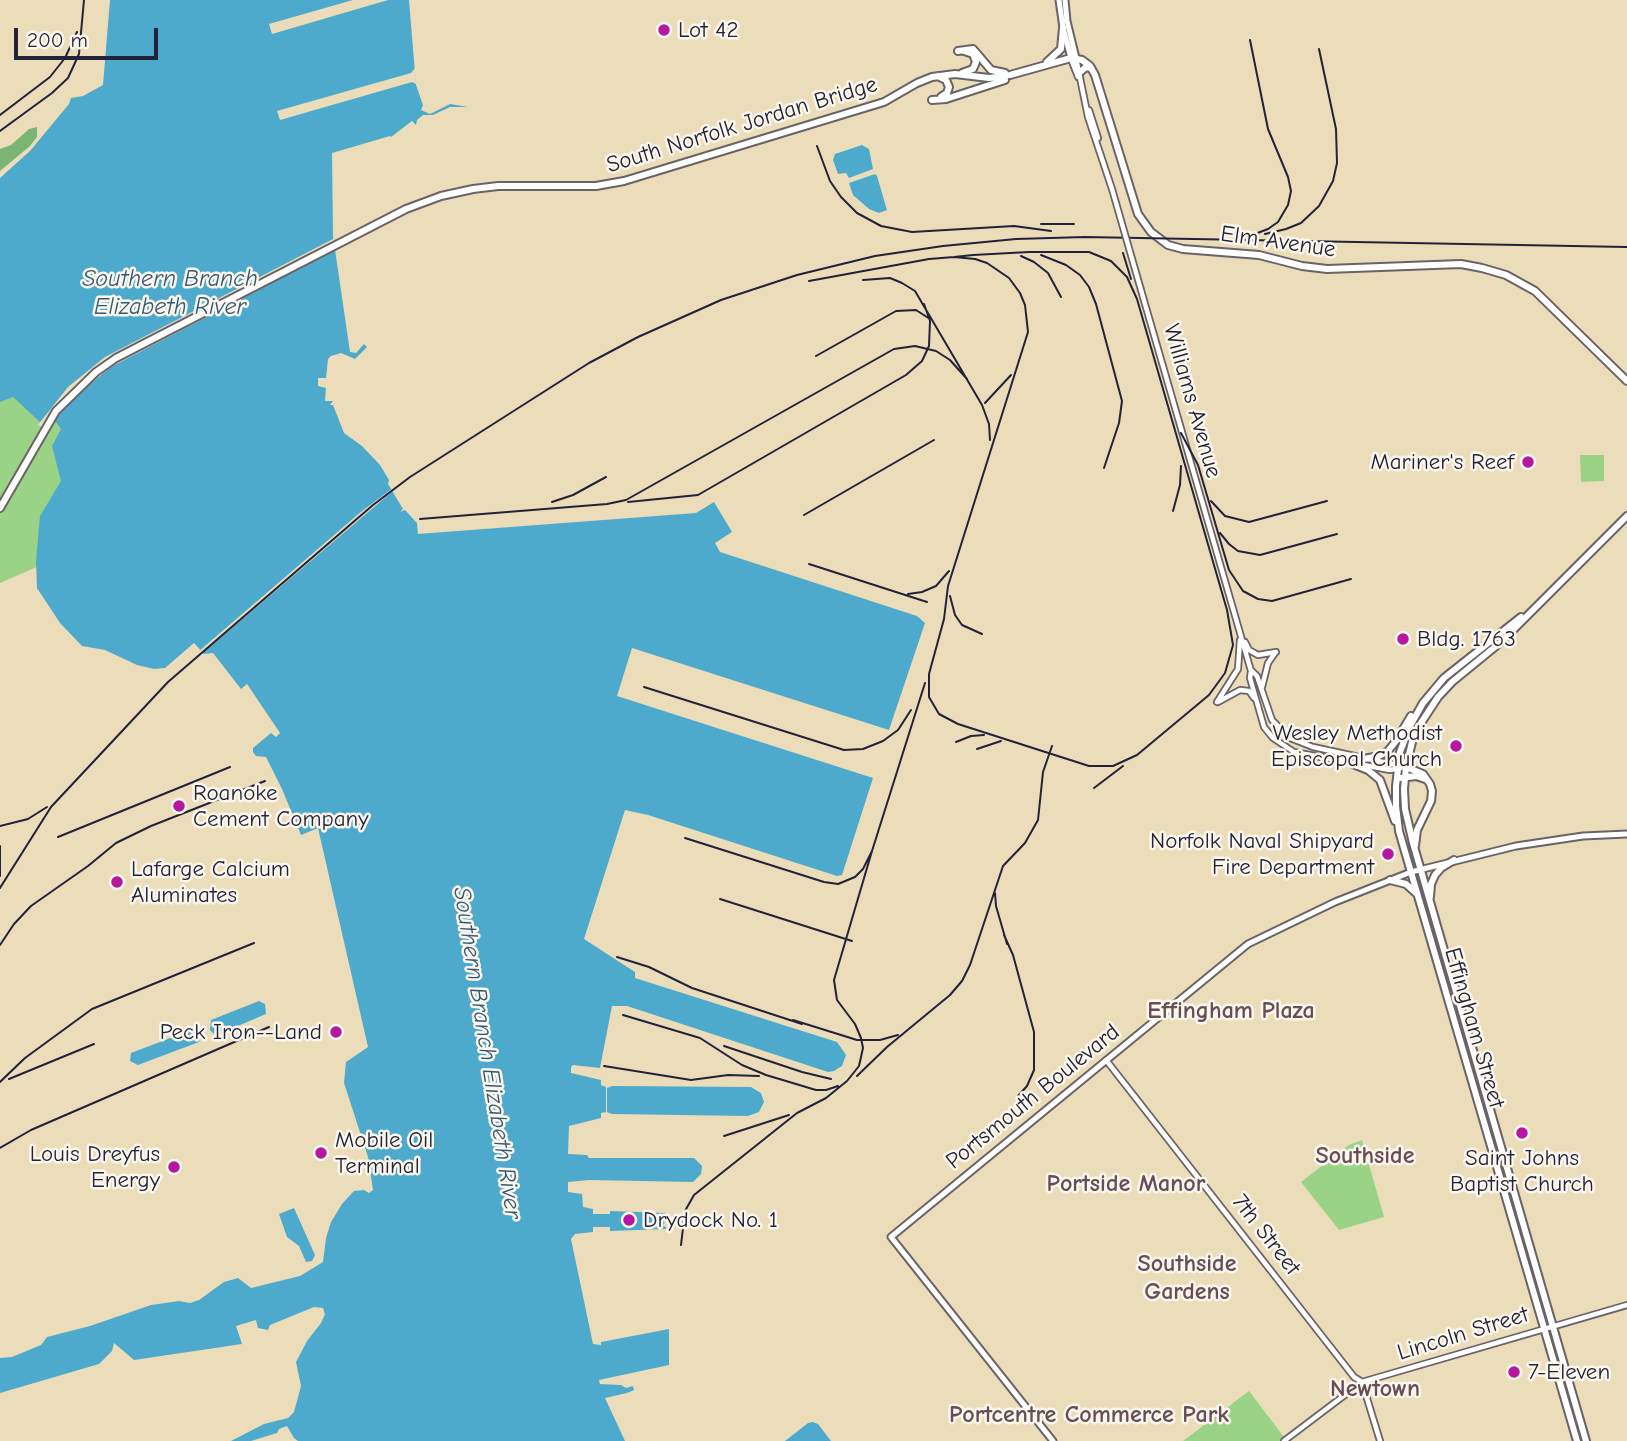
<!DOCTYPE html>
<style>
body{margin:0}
#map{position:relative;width:1627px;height:1441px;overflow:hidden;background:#ecddba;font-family:"Comic Neue",sans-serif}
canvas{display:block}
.scale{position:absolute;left:14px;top:28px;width:144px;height:32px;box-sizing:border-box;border:4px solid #22223b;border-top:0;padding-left:9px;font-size:21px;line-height:24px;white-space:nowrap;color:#22223b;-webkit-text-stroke:5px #fbf7ec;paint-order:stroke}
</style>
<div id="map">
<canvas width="1627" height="1441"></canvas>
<div class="scale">200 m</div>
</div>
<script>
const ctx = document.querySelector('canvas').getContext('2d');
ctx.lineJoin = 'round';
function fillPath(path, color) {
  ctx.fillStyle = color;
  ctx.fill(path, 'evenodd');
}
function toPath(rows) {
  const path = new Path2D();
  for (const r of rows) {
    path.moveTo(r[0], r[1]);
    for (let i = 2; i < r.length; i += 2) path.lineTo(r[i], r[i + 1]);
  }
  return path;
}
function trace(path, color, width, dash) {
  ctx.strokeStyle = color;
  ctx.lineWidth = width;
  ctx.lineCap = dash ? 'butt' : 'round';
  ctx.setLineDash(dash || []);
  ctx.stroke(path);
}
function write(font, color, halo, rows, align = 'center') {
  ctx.font = font + ' "Comic Neue",sans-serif';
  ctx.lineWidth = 5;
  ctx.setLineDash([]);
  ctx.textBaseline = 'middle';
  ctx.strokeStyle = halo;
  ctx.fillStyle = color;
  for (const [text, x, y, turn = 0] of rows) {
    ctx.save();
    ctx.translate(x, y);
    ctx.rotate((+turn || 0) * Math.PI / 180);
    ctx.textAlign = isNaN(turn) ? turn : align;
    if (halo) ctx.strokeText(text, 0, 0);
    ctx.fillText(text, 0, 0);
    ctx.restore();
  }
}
const green = toPath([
 [14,395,59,421,63,428,63,480,39,566,0,583,0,399],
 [1580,455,1604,455,1604,481,1581,482],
 [1362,1140,1384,1217,1339,1230,1301,1182,1349,1145],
 [1249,1391,1284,1437,1279,1441,1183,1441]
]);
const forest = toPath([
 [37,127,37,137,30,146,0,171,0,149,11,145,29,129]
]);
const water = toPath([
 [110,0,409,0,416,85,423,105,421,110,430,114,450,104,468,107,450,107,433,115,423,115,417,120,416,125,412,121,391,137,390,136,332,153,333,236,350,352,356,353,364,344,367,347,355,359,341,353,331,356,328,359,326,378,318,378,318,386,326,388,325,401,333,401,330,405,333,405,344,433,362,446,380,465,389,480,388,484,403,509,400,512,405,510,417,523,418,534,696,513,714,502,732,532,715,543,720,552,917,616,925,623,889,730,632,648,617,696,873,778,842,875,837,876,648,815,625,810,584,939,635,972,635,978,837,1042,846,1055,842,1066,834,1071,828,1072,627,1006,612,1006,600,1068,573,1065,571,1067,571,1073,601,1080,601,1085,606,1087,606,1112,601,1113,601,1118,569,1126,568,1154,587,1155,589,1158,694,1158,702,1166,701,1174,693,1182,589,1180,568,1182,568,1192,582,1194,583,1207,593,1209,593,1214,610,1214,610,1211,666,1213,666,1216,663,1216,665,1221,663,1226,666,1227,666,1229,610,1231,610,1227,593,1227,593,1232,575,1234,571,1239,593,1344,601,1345,601,1342,669,1329,669,1365,599,1380,600,1384,621,1385,626,1388,633,1386,634,1390,627,1393,605,1398,625,1441,298,1441,294,1438,287,1426,279,1429,277,1433,251,1441,231,1441,264,1424,288,1418,294,1412,301,1386,296,1362,307,1341,321,1323,325,1314,323,1308,314,1307,270,1325,268,1330,258,1328,256,1320,236,1326,242,1344,134,1360,114,1343,112,1351,99,1364,0,1393,0,1358,12,1357,41,1345,47,1337,90,1326,151,1305,179,1301,190,1303,199,1300,224,1282,238,1278,251,1288,300,1276,323,1262,326,1238,331,1222,342,1204,354,1191,364,1190,369,1193,373,1190,368,1157,344,1083,346,1062,368,1047,318,828,301,835,282,789,266,757,256,756,253,752,253,748,271,733,276,737,280,733,247,684,241,689,213,653,204,654,194,643,165,668,154,669,137,665,105,650,82,646,60,623,37,588,36,561,40,516,61,481,52,446,61,429,56,422,41,423,13,397,0,402,0,178,30,151,69,104,71,98,83,96,103,85],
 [862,145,869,149,873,169,849,178,846,173,838,174,833,160,835,154],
 [875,174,877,176,887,210,879,213,869,209,853,195,849,183],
 [259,1001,265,1004,266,1014,219,1034,215,1035,210,1030,211,1020],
 [194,1029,198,1031,201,1037,199,1042,138,1065,130,1061,131,1053],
 [612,1086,751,1087,761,1093,764,1102,759,1112,748,1116,612,1114,607,1112,607,1088],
 [294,1208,315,1255,312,1261,306,1262,299,1246,287,1237,279,1214],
 [813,1422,818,1424,831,1441,785,1441,808,1423]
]);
const pier = toPath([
 [353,0,388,0,272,34,269,24],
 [415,68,416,84,412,82,280,120,277,111,411,73],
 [337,237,339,248,111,367,76,395,50,426,42,427,38,425,68,387,105,357],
 [393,488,394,490,211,646,200,653,198,652,362,511]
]);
const tertiary = toPath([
 [1076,58,1088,117,1112,189],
 [1071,59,1078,77],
 [1089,110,1098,138],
 [1141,290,1251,671,1250,678,1264,727,1273,738,1294,752,1390,770,1401,768,1406,761],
 [1245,642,1249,650,1258,655,1276,652],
 [1252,671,1257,676,1272,720,1290,738,1313,747,1401,766],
 [1262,687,1268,663,1275,653],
 [1217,702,1238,669,1240,640],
 [1218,702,1240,690,1249,691,1254,698],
 [1106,1060,1354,1377,1362,1382,1380,1441],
 [1284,1441,1362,1382,1627,1305]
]);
const secondary = toPath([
 [1059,0,1063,28,1071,58],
 [1065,0,1067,21,1076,58],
 [1053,1441,891,1237,1248,944,1335,902,1411,872,1516,846,1583,836,1627,834]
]);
const primary = toPath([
 [958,51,973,49,991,70,1005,73],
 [1047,62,1061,49,1063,28],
 [962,73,973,69,976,62,973,54,964,51],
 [1079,73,1086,67,1091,68],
 [1010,75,1071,58,1082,60,1090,66,1095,75,1138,214,1151,232,1168,245,1183,249,1259,255,1302,266,1327,269,1461,264,1482,268,1506,275,1535,291,1627,381],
 [938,76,946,80,949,87,947,93,941,97],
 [932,100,946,99,1005,80],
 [0,508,56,411,96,372,116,358,406,209,441,196,473,189,498,186,596,186,624,181,884,102,917,83,932,77,955,74,989,78,1006,76],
 [1521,617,1444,678,1423,703,1410,726,1400,752,1396,786,1396,806,1399,831,1577,1441],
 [1364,759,1379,756,1388,751,1396,741,1411,716],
 [1353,764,1368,770,1380,780,1395,821],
 [1406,767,1423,774,1430,784,1432,791,1431,801,1417,830,1415,846],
 [1401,778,1416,776,1425,779],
 [1390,880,1406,884,1416,893],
 [1430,897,1431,884,1435,875,1441,868,1454,860],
 [1586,1441,1413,843,1405,809,1404,789,1406,767,1412,742,1421,723,1438,697,1452,682,1501,642,1627,516]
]);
const rail = toPath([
 [0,115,50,77,65,58,77,32],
 [0,131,52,93,68,78,79,54,84,0],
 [817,146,830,181,841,197,857,213,881,226,912,232,1014,226,1051,231],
 [1041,224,1074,224],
 [1265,234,1286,229,1301,223,1319,206,1333,181,1337,163,1336,129,1319,49],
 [1247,237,1268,229,1278,222,1288,205,1291,191,1288,177,1268,129,1250,40],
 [1123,253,1131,279],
 [1041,255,1066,265,1080,275,1089,287,1096,304,1122,401,1119,423,1104,468],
 [1021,256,1034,262,1048,273,1061,297],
 [863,280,890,278,902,283,915,291,982,405,989,424,990,440],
 [809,281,929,259,954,257,973,255,1029,252,1089,252,1111,261,1127,277,1137,299,1227,610,1233,645,1225,673,1209,695,1137,755,1113,766,1089,766,958,724,939,714,929,697,929,674,944,619,948,586,1028,332,1025,305,1020,293,1009,278,987,263,975,259,954,257],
 [816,356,896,311,916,310,930,319],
 [985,403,1011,375],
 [1181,433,1198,465,1229,570,1243,591,1258,599,1272,601,1351,579],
 [1211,501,1225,516,1249,522,1327,501],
 [552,502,573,495,606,477],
 [628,502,698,495,906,375,922,361,929,346,930,321,924,304],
 [1173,511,1180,485,1181,466],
 [804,515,934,440],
 [420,519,607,504,626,500,894,349,915,346,936,351,950,360,967,379],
 [1220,533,1229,544,1238,551,1260,555,1337,534],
 [809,564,927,602],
 [908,594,922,592,936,586,949,571],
 [950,596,955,615,962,625,982,634],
 [644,687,844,750,863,749,883,741,898,730,911,710],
 [956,742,971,736,984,735],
 [977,749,1001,741],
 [1094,788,1123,766],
 [0,826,28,819,47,807],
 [58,837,230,767],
 [685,838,824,882,838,884,855,877,863,869,872,851,925,683],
 [0,846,0,876],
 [0,888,51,807,168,682,373,505,410,477,589,363,638,337,721,300,797,275,875,256,943,246,1016,239,1085,237,1627,247],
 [995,893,996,906,1007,944],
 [720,899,852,941],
 [1004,935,1013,955,1034,1032,1034,1070,1027,1086,1018,1096],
 [0,945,14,924,31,906,88,866,116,843,151,826,265,781],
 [617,957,649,967,692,988,802,1024],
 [623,1015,700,1038,742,1065,766,1075,816,1090,826,1090,838,1086],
 [793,1020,857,1040,880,1040,898,1035],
 [724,1046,802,1072,831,1079],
 [604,1066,691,1080,728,1075,759,1076],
 [857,1076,887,1047,950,995,962,981,970,965,1003,866,1025,843,1038,820,1043,772,1052,746],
 [9,1079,94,1044],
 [0,1082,25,1058,92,1009,254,943],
 [724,1136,789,1115],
 [0,1148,31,1130,269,1027],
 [681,1245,685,1211,694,1195,797,1113,826,1098,847,1081,859,1066,863,1048,861,1038,855,1024,837,1000,834,980,872,851]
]);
const tertiaryBridge = toPath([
 [1112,189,1141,290]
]);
const markers = [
 [664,30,7,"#b5179e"],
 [1528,462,7,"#b5179e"],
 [1403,639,7,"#b5179e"],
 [1456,746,7,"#b5179e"],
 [179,806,7,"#b5179e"],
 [1388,854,7,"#b5179e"],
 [117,882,7,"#b5179e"],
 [336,1032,7,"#b5179e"],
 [1522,1133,7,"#b5179e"],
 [321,1153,7,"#b5179e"],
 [174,1167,7,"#b5179e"],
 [629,1220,7,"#b5179e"],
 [1514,1372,7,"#b5179e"]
];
const poiNames = [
 ["Lot 42",678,30],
 ["Mariner's Reef",1514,462,"right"],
 ["Bldg. 1763",1417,639],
 ["Wesley Methodist",1442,733,"right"],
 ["Episcopal Church",1442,759,"right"],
 ["Roanoke",193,793],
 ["Cement Company",193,819],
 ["Norfolk Naval Shipyard",1374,841,"right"],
 ["Fire Department",1374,867,"right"],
 ["Lafarge Calcium",131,869],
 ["Aluminates",131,895],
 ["Peck Iron--Land",322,1032,"right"],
 ["Mobile Oil",335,1140],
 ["Terminal",335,1166],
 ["Louis Dreyfus",160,1154,"right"],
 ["Energy",160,1180,"right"],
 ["Saint Johns",1522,1158,"center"],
 ["Baptist Church",1522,1184,"center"],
 ["Drydock No. 1",643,1220],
 ["7-Eleven",1528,1372]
];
const streetNames = [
 ["South Norfolk Jordan Bridge",742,125,-17],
 ["Elm Avenue",1278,242,8],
 ["Williams Avenue",1192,401,74],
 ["Effingham Street",1474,1028,74],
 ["Portsmouth Boulevard",1033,1097,-39],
 ["7th Street",1266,1235,52],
 ["Lincoln Street",1463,1334,-17]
];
const waterNames = [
 ["Southern Branch",170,279],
 ["Elizabeth River",170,307],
 ["Southern Branch Elizabeth River",487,1053,81]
];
const neighbourhoodNames = [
 ["Effingham Plaza",1231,1011],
 ["Southside",1365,1156],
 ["Portside Manor",1126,1184],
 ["Southside",1187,1264],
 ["Gardens",1187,1292],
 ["Newtown",1375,1389],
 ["Portcentre Commerce Park",1089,1415]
];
fillPath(green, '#9ad386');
fillPath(forest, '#7bb573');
fillPath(water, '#4daacc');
fillPath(pier, '#ecddba');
trace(tertiary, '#696367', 8);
trace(secondary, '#696367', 9);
trace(primary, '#696367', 10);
trace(tertiary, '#fff', 4.5);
trace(secondary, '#fff', 5);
trace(primary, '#fff', 6);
trace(rail, '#22223b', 2);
trace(tertiaryBridge, '#696367', 8, []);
trace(tertiaryBridge, '#fff', 4.5);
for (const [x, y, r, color] of markers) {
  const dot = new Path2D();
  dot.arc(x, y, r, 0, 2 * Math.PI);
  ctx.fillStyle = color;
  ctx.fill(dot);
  trace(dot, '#fbf7ec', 2.5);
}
write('23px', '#22223b', '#fbf7ec', poiNames, 'left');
write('23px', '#22223b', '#fbf7ec', streetNames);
write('italic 24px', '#335875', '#fbf7ec', waterNames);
write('bold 24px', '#674d58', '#fbf7ec', neighbourhoodNames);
</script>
